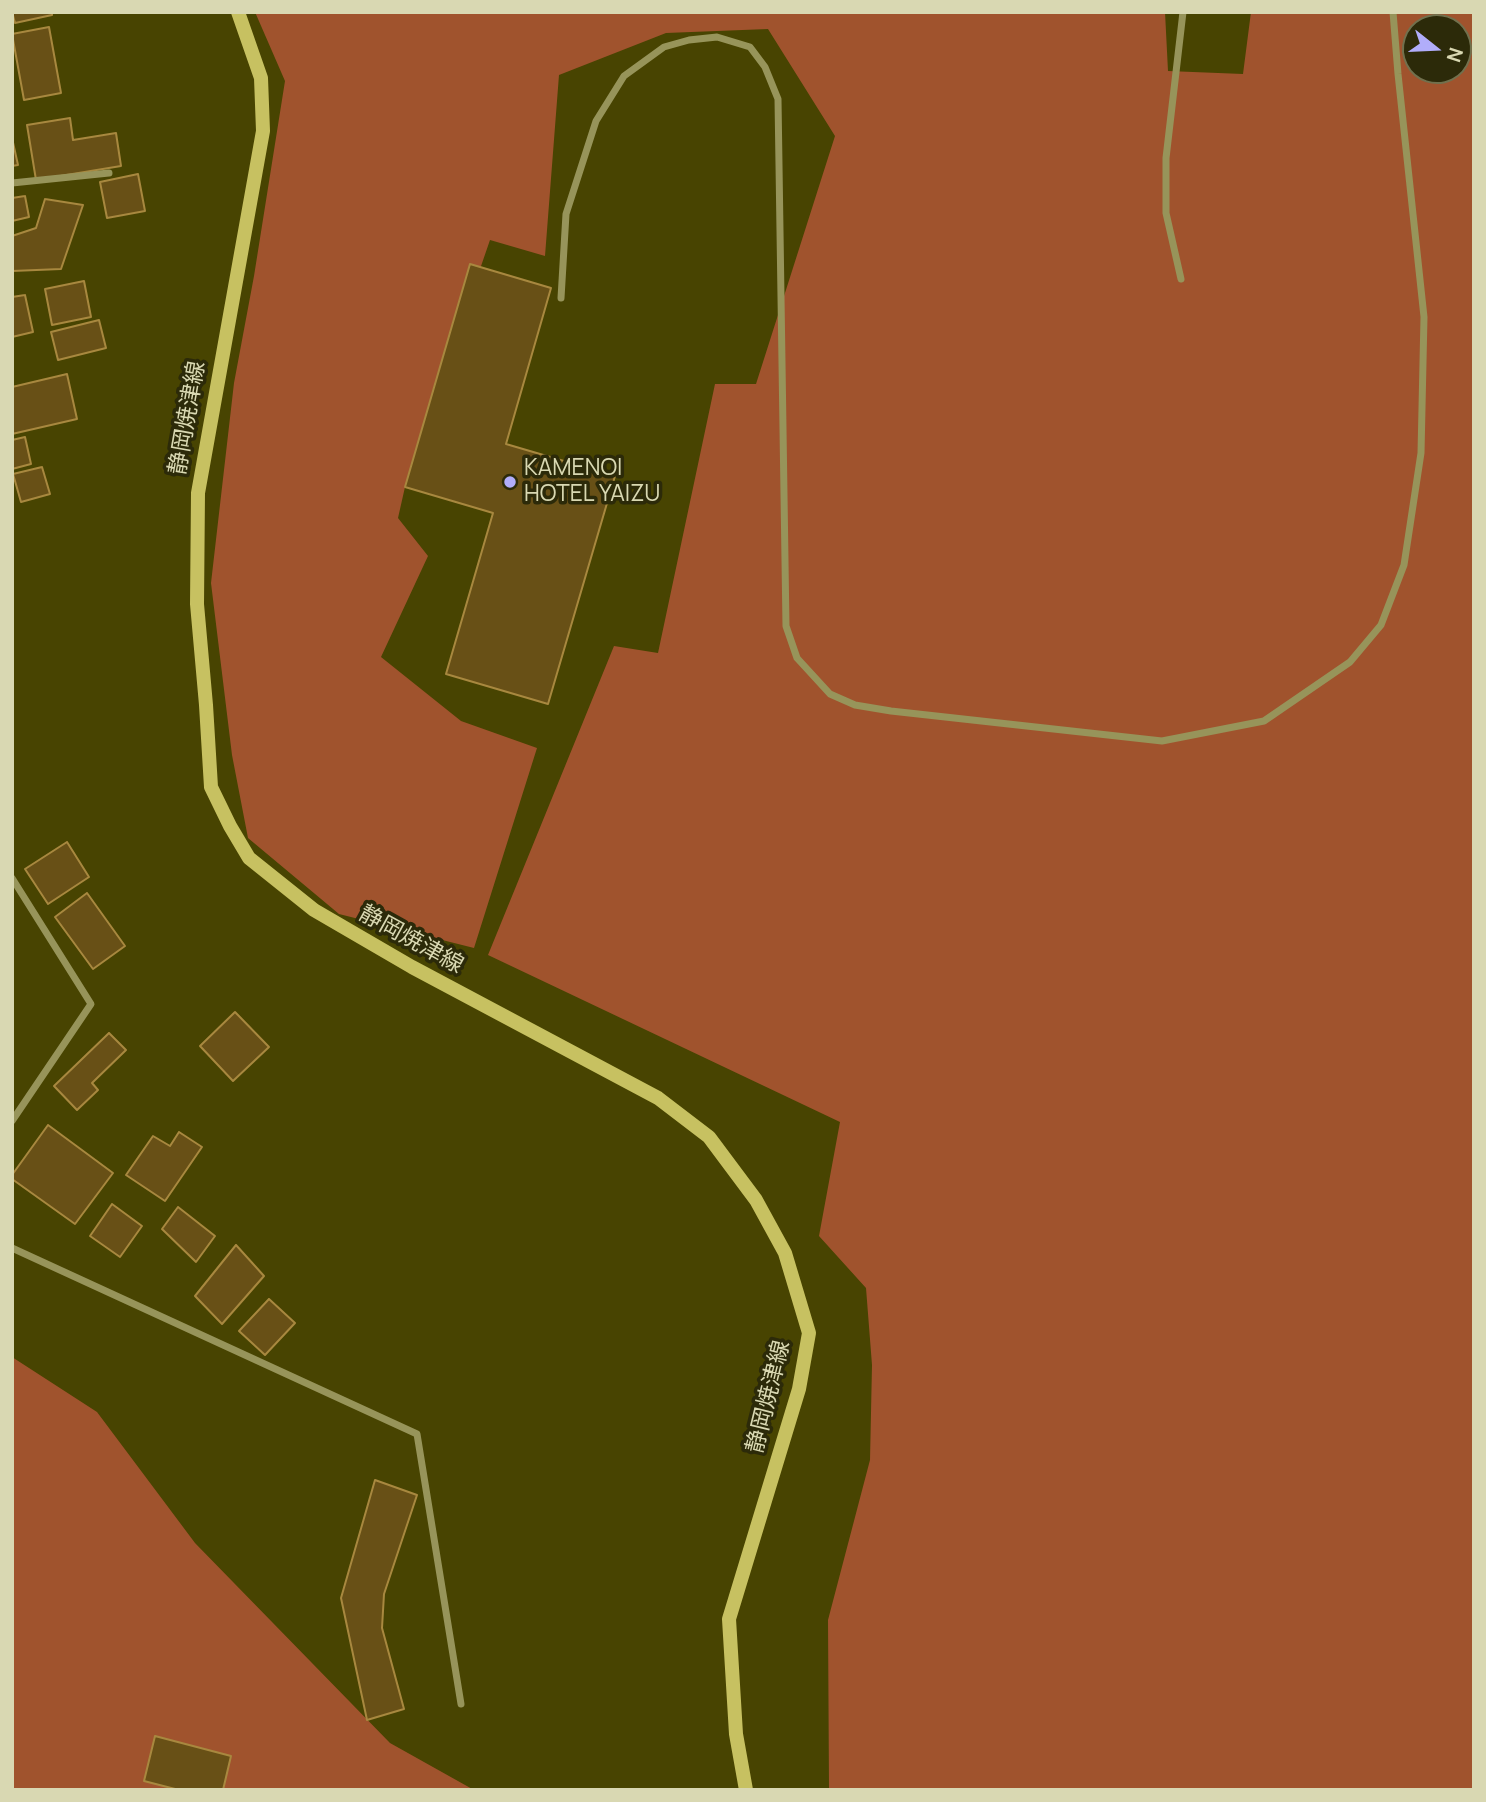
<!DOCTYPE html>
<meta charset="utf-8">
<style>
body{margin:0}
#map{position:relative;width:1486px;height:1802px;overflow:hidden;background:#484401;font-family:Manrope,sans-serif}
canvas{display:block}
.frame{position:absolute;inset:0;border:14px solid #d9d8b2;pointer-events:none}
.north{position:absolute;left:1402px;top:14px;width:70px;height:70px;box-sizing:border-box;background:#2c2a09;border:2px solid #71704d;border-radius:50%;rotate:108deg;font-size:19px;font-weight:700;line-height:28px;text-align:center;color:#d9d8b2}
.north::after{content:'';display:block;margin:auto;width:24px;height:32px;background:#b1adfa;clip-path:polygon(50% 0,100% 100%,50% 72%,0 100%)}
</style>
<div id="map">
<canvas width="1486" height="1802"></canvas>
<div class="frame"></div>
<div class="north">N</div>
</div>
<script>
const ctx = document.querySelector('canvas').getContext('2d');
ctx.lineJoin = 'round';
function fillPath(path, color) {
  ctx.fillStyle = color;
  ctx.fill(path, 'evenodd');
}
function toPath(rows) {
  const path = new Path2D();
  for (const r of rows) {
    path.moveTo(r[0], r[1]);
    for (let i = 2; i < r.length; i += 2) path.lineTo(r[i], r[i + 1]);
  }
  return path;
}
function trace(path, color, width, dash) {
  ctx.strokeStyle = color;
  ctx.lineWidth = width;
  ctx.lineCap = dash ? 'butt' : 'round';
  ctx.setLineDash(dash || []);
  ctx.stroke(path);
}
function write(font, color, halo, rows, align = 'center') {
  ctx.font = font + ' Manrope,"Noto Sans JP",sans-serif';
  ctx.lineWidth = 7;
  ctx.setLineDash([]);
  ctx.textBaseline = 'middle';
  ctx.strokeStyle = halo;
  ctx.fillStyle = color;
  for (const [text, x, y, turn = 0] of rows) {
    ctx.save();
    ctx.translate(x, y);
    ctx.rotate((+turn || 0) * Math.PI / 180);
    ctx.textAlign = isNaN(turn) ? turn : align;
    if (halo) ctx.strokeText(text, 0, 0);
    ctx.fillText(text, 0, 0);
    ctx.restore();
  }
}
const forest = toPath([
 [255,12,1165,12,1168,71,1243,74,1251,12,1474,12,1474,1790,829,1790,828,1620,870,1460,872,1365,866,1288,819,1236,840,1122,488,955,614,646,658,653,715,384,756,384,835,136,768,29,666,33,559,75,545,256,490,240,405,487,398,518,428,556,381,657,461,721,537,748,474,948,339,914,248,838,232,755,211,583,234,383,254,276,285,81],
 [1416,28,1458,28,1458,70,1416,70],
 [12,1357,97,1412,195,1543,390,1743,474,1790,12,1790]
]);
const building = toPath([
 [12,12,52,12,52,15,15,23,12,12],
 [49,27,61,93,24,100,12,34,49,27],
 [70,118,73,140,116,133,121,166,36,180,27,125,70,118],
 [12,138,18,165,12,166,12,138],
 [138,174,145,211,107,218,100,182,138,174],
 [25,196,29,217,12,221,12,198,25,196],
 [45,199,83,205,61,269,12,271,12,236,36,228,45,199],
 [470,264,551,288,506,444,615,476,548,704,446,674,493,513,405,487,470,264],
 [84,281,91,317,52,325,45,289,84,281],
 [25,295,33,332,12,337,12,297,25,295],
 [99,320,106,348,58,360,51,332,99,320],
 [67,374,77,419,12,434,12,387,67,374],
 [25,437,31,464,12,469,12,440,25,437],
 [42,467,50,494,21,502,13,474,42,467],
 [67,842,89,877,48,904,25,869,67,842],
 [87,893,125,946,93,969,55,917,87,893],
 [235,1012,269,1047,233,1081,200,1046,235,1012],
 [109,1033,126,1050,92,1083,98,1090,77,1110,54,1086,109,1033],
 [48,1125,113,1173,75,1224,12,1179,12,1175,48,1125],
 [179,1132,202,1147,165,1201,126,1175,153,1136,170,1146,179,1132],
 [112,1204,142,1226,120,1257,90,1236,112,1204],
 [178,1207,215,1236,196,1262,162,1229,178,1207],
 [236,1245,264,1276,222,1324,195,1296,236,1245],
 [269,1299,295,1323,265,1355,239,1331,269,1299],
 [375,1480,417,1495,384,1594,382,1628,404,1709,367,1720,341,1598,375,1480],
 [155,1736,231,1756,223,1790,179,1790,144,1781,155,1736]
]);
const minor = toPath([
 [12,183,109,173],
 [1181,279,1166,213,1166,158,1183,12],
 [561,298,566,214,596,121,624,76,664,47,689,40,717,37,750,47,765,67,778,99,786,626,797,658,830,694,855,705,891,711,1162,741,1264,721,1350,662,1381,625,1404,565,1421,453,1424,317,1398,74,1393,12],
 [12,878,91,1004,12,1121],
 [12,1248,417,1434,461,1704]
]);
const secondary = toPath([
 [238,12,261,78,263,131,198,493,197,604,206,705,211,787,230,826,249,858,314,910,412,967,658,1098,709,1137,756,1200,785,1253,809,1333,799,1389,729,1619,736,1734,746,1790]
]);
const markers = [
 [510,482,7,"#b1adfa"]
];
const streetNames = [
 ["静岡焼津線",188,418,-80],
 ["静岡焼津線",411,940,29],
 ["静岡焼津線",769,1397,-76]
];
const poiNames = [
 ["KAMENOI",524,469],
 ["HOTEL YAIZU",524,495]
];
fillPath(forest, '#a0532d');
fillPath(building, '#685016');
trace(building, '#a8883f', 2);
trace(minor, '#97945a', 7);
trace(secondary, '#c7c161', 14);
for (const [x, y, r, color] of markers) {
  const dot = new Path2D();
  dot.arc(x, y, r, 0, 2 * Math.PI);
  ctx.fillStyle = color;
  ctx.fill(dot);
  trace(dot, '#2c2a09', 2.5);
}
write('23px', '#d9d8b2', '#2c2a09', streetNames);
write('23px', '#d9d8b2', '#2c2a09', poiNames, 'left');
</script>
